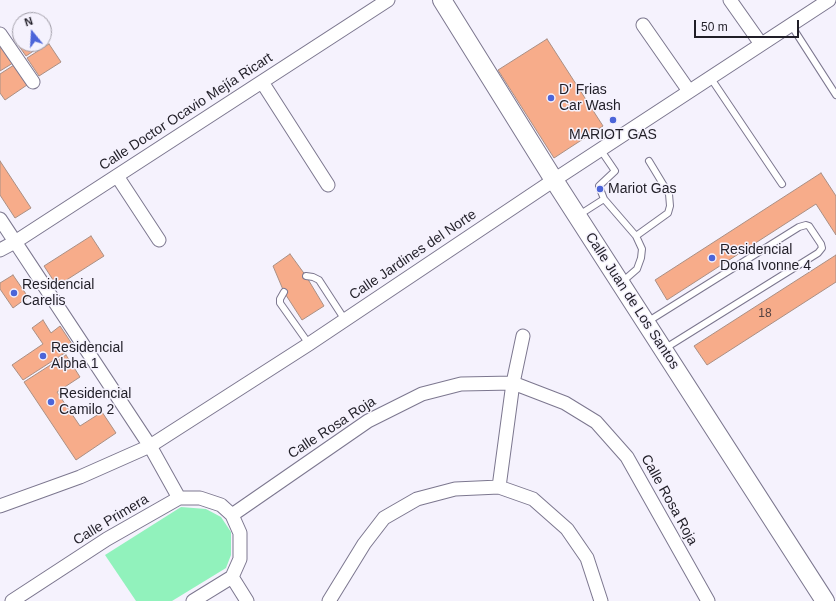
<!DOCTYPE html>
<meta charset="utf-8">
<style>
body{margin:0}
#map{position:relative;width:836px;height:601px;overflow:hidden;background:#f5f2fd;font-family:Helvetica,sans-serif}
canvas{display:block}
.north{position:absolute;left:12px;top:12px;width:40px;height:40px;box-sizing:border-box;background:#f5f2fd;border:1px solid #a09da7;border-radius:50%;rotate:342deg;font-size:11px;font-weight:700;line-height:16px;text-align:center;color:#201e27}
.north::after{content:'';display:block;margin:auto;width:14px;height:18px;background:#4c65d9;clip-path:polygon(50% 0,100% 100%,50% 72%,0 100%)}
.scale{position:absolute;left:694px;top:20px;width:105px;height:18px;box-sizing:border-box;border:2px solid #201e27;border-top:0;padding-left:5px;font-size:12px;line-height:14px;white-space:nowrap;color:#201e27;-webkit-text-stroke:3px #f5f2fd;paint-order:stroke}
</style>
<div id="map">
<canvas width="836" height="601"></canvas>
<div class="north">N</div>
<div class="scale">50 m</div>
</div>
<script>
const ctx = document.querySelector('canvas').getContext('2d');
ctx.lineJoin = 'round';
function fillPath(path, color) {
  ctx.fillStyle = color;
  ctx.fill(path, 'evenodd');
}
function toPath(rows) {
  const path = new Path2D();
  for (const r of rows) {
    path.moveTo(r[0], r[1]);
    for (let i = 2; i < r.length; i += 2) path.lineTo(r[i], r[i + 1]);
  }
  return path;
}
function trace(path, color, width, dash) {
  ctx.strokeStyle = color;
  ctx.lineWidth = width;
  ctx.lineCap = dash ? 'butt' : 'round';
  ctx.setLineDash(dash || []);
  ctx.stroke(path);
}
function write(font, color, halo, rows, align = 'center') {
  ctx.font = font + ' Helvetica,sans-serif';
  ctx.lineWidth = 3;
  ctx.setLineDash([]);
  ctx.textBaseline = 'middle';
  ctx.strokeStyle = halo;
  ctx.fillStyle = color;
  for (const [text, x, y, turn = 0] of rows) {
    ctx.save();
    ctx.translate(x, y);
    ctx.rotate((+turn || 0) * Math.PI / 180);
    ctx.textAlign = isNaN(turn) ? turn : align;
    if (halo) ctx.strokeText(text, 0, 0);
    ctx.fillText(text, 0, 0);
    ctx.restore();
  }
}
const green = toPath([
 [181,507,206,509,221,517,231,532,231,555,226,568,172,601,136,601,105,555]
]);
const building = toPath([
 [20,35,20,44,44,44,44,37,47,42,26,56,14,39,20,35],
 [547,39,603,126,554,158,498,70,547,39],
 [49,44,61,62,39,76,27,58,49,44],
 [1,45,13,63,0,71,0,46,1,45],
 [14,65,27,85,5,100,0,93,0,74,14,65],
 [0,161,31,208,15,218,0,195,0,161],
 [821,173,836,196,836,235,816,204,667,300,655,280,821,173],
 [91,236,104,256,57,286,44,266,91,236],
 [290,254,306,276,324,306,302,320,284,292,273,266,290,254],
 [836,255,836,282,707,365,694,346,836,255],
 [13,275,28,297,13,308,0,289,0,283,13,275],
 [43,320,51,333,60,326,74,347,23,380,12,365,43,344,32,328,43,320],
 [66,355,80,377,57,392,80,426,102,412,116,433,76,460,24,382,66,355]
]);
const lane = toPath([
 [791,25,836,95],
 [710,77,782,184],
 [600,149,615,171,599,186,604,199],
 [579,215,604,199,636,236,668,213,670,206,669,194,649,161],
 [306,276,313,277,319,280,345,320],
 [622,282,637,269,641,258,642,249,636,236],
 [284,292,280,299,280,303,309,344],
 [647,322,799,227,806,225,809,226,821,244,822,248,818,253,664,349]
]);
const street = toPath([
 [730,0,761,44],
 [643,25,689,91],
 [0,34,33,82],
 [262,82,328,185],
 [117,176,159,240],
 [0,219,150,446,179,498],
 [0,250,15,242,388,0],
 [499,487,513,383,523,336],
 [0,506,80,477,150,446,309,344,554,180,829,0],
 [232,515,368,421,422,394,461,384,513,383,565,403,596,422,627,457,708,601],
 [232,577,247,601],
 [12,601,107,539,179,498,200,498,221,505,232,515,240,533,240,559,232,577,193,601],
 [329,601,364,544,384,518,417,499,455,489,499,487,533,499,567,529,587,558,601,601]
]);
const secondary = toPath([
 [442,0,554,180,825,601]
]);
const markers = [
 [551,98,4,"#4c65d9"],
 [613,120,4,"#4c65d9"],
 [600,189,4,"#4c65d9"],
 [712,258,4,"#4c65d9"],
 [14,293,4,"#4c65d9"],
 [43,356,4,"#4c65d9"],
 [51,402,4,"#4c65d9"]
];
const numberNames = [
 ["18",765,314]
];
const poiNames = [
 ["D' Frias",559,90],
 ["Car Wash",559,106],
 ["MARIOT GAS",613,135,"center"],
 ["Mariot Gas",608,189],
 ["Residencial",720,250],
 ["Dona Ivonne 4",720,266],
 ["Residencial",22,285],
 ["Carelis",22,301],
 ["Residencial",51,348],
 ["Alpha 1",51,364],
 ["Residencial",59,394],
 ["Camilo 2",59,410]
];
const streetNames = [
 ["Calle Doctor Ocavio Mejía Ricart",186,112,-33],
 ["Calle Jardines del Norte",413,255,-34],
 ["Calle Juan de Los Santos",632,301,57],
 ["Calle Rosa Roja",332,428,-33],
 ["Calle Rosa Roja",669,500,61],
 ["Calle Primera",111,520,-31]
];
fillPath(green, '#91f2bc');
fillPath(building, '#f7ac8a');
trace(building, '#aa8f84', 1);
trace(lane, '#7c778f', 8);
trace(street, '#7c778f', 15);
trace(secondary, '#7c778f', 20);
trace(lane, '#fff', 6);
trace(street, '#fff', 13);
trace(secondary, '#fff', 18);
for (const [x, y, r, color] of markers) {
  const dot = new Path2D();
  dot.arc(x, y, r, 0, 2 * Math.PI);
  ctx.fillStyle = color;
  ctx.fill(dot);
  trace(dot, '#f5f2fd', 1.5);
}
write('12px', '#564240', null, numberNames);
write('14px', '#201e27', '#f5f2fd', poiNames, 'left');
write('14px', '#201e27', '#f5f2fd', streetNames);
</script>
